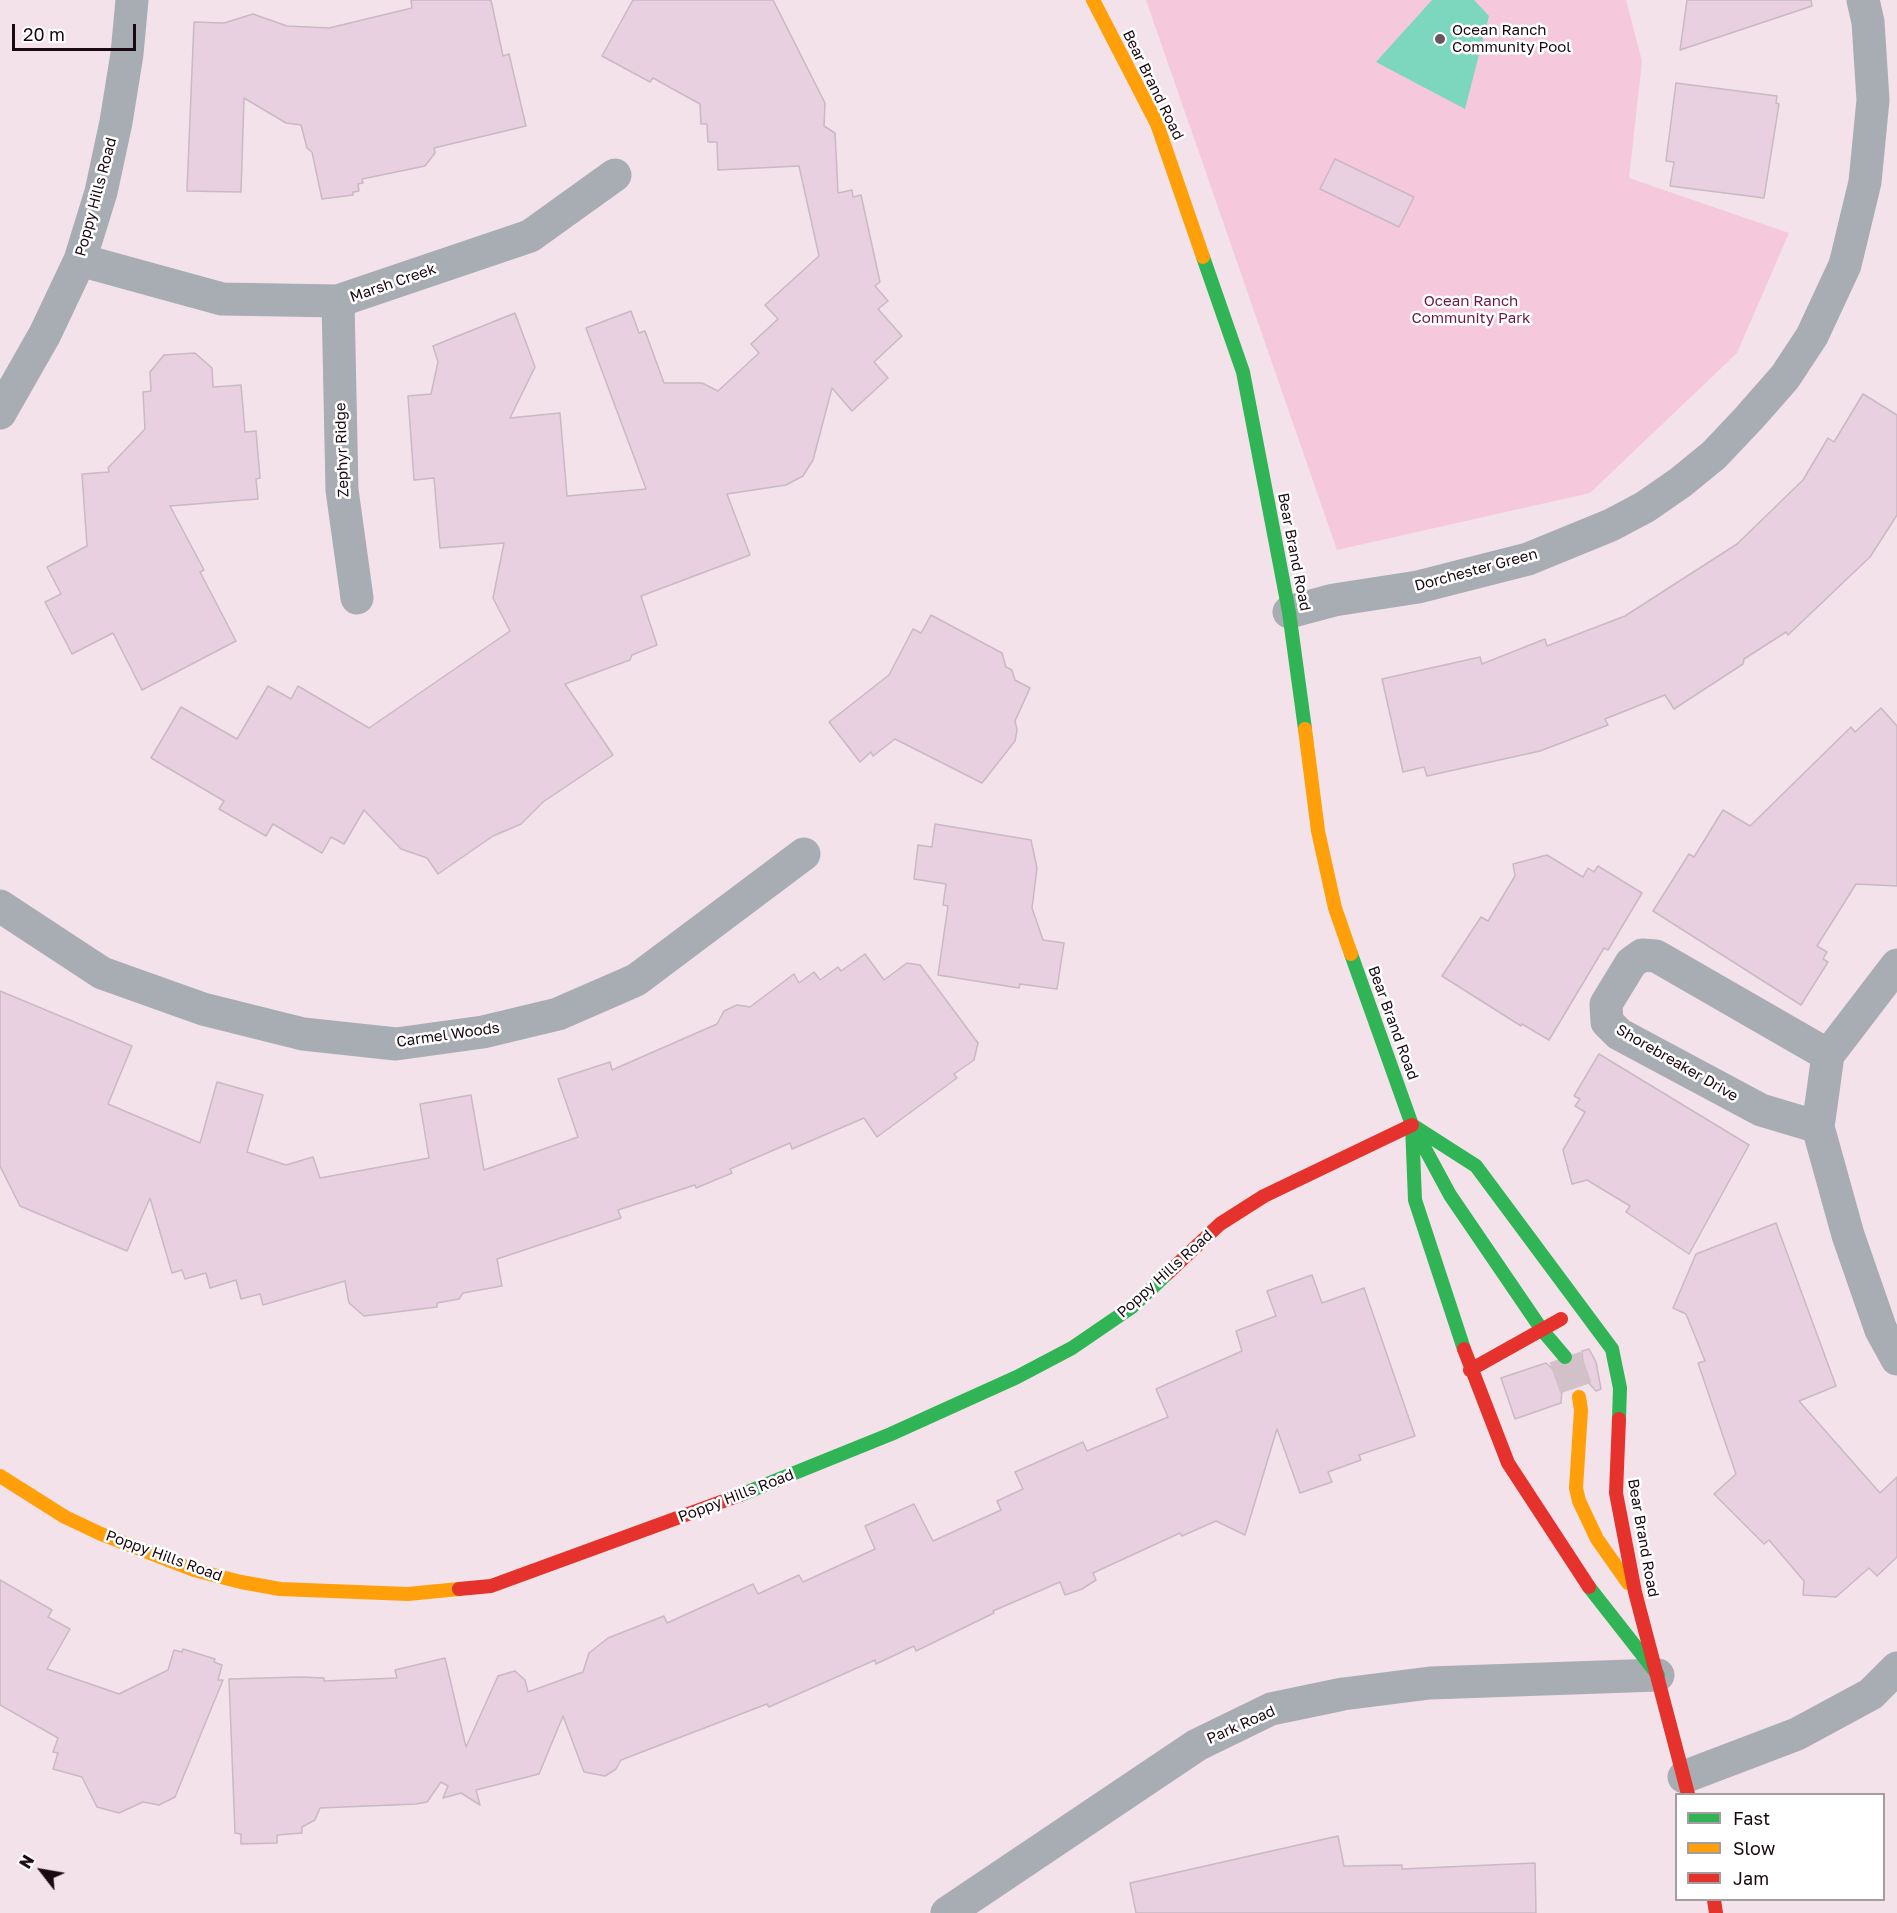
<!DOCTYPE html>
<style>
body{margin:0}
#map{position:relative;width:1897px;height:1913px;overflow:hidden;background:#f3e2e9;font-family:"Golos Text",sans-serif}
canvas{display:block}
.legend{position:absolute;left:1675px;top:1793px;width:210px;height:108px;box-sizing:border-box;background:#fff;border:2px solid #a49da0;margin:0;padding:8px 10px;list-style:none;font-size:18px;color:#1b0912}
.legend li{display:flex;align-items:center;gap:12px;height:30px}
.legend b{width:30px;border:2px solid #a49da0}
.north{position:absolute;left:12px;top:1841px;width:60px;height:60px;-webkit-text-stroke:4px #fff;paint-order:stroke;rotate:301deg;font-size:16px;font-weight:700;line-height:24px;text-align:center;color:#1b0912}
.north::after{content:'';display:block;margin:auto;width:21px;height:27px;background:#1b0912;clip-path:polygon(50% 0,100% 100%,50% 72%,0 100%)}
.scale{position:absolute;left:12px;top:24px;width:124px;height:27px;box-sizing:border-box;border:3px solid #1b0912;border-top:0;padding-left:8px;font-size:18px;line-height:21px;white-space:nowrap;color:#1b0912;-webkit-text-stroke:4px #fff;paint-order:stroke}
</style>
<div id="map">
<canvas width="1897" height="1913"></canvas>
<ul class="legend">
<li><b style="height:8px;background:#30b455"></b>Fast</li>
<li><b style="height:8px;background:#ff9f0a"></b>Slow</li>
<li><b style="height:8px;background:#e5322d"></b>Jam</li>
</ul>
<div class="north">N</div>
<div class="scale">20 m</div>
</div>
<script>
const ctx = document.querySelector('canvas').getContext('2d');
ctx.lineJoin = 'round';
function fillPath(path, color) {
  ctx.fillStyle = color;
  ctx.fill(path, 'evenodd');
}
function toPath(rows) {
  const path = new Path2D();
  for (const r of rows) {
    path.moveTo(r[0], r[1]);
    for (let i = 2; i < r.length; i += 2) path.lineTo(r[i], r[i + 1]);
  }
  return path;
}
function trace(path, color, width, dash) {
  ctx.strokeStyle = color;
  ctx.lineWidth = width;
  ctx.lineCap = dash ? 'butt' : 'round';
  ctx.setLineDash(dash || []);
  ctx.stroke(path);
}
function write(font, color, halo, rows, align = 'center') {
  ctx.font = font + ' "Golos Text",sans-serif';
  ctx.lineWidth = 5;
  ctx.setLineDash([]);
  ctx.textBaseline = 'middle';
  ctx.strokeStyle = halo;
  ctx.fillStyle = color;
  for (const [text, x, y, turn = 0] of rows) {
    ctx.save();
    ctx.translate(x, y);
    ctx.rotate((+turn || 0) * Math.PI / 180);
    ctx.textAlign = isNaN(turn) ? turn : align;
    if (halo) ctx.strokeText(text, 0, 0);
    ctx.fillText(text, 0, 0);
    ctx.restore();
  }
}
const green = toPath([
 [1146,0,1626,0,1642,61,1629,178,1789,233,1737,353,1590,493,1337,550]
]);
const water = toPath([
 [1432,0,1474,0,1489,16,1465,109,1376,62]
]);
const building = toPath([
 [411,0,491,0,503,56,509,54,526,126,434,148,435,153,425,166,362,179,363,183,358,184,359,191,353,192,353,195,322,199,312,152,307,148,301,125,286,123,244,98,241,192,187,191,194,22,224,23,253,14,287,26,329,28,412,8,411,0],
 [633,0,773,0,825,103,824,126,835,133,838,193,852,190,853,197,861,195,880,282,875,286,888,301,878,309,902,336,874,362,888,378,852,411,832,388,813,460,803,476,786,485,727,494,750,555,641,596,657,645,632,655,630,660,565,684,613,755,543,802,521,824,493,836,438,874,427,858,401,849,364,810,344,844,331,837,322,853,273,824,266,836,219,809,224,801,151,758,181,707,237,739,268,686,291,699,298,686,369,728,510,631,493,598,504,543,440,548,434,478,414,480,408,396,431,394,438,362,433,346,515,313,535,367,510,418,560,413,567,496,646,489,586,328,631,311,639,333,645,331,664,383,702,383,718,391,759,353,751,344,778,319,765,305,819,256,799,166,718,170,717,142,708,142,707,124,701,124,700,104,653,78,650,82,602,56,633,0],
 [1687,0,1811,0,1812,6,1680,50,1687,0],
 [1676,83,1777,96,1776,103,1779,104,1764,198,1670,186,1674,162,1666,161,1676,83],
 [1335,159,1414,197,1399,227,1320,189,1335,159],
 [195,353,212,368,213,387,241,385,245,432,256,431,260,478,256,479,258,499,170,506,204,570,200,572,236,641,142,690,113,633,72,654,45,602,61,594,47,567,87,546,82,474,109,472,108,468,145,429,143,392,151,391,150,372,164,355,195,353],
 [1863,394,1897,415,1897,515,1870,557,1788,635,1786,632,1744,659,1743,664,1674,709,1665,695,1605,719,1608,725,1540,751,1427,776,1424,767,1403,772,1382,679,1480,657,1482,664,1545,639,1547,646,1625,616,1737,544,1803,480,1828,438,1834,442,1863,394],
 [931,615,1002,653,1006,667,1012,670,1015,680,1030,688,1015,721,1017,730,1015,741,982,783,895,739,873,756,871,752,860,762,829,722,889,675,913,629,921,633,931,615],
 [1881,708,1897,726,1897,886,1856,884,1817,946,1827,952,1823,959,1828,962,1801,1005,1653,911,1689,854,1694,857,1723,810,1750,826,1851,727,1855,732,1881,708],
 [935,824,1031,840,1037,868,1032,908,1043,940,1064,943,1057,989,1020,984,1019,988,938,975,948,906,943,905,946,884,914,879,918,845,932,847,935,824],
 [1547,855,1583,877,1588,868,1594,872,1598,866,1642,893,1608,950,1604,948,1549,1040,1522,1024,1521,1026,1442,976,1481,917,1488,921,1515,876,1513,864,1547,855],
 [865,954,884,980,907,963,920,965,978,1043,974,1060,954,1074,957,1078,877,1137,864,1118,792,1149,790,1143,730,1169,732,1173,696,1188,695,1185,618,1210,621,1218,497,1259,502,1286,463,1293,459,1299,437,1303,437,1307,364,1316,349,1303,345,1281,263,1305,260,1294,241,1299,236,1280,210,1288,206,1273,185,1279,182,1270,172,1273,150,1198,127,1251,20,1206,0,1166,0,991,132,1046,108,1104,200,1143,217,1082,263,1095,247,1152,286,1165,313,1157,320,1178,429,1158,420,1104,471,1095,484,1170,578,1137,558,1079,610,1062,612,1070,717,1024,724,1011,737,1005,750,1007,794,974,799,983,814,972,820,980,838,967,841,971,865,954],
 [1599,1054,1749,1145,1689,1254,1626,1212,1630,1206,1587,1180,1572,1184,1563,1150,1585,1112,1575,1106,1580,1099,1574,1096,1599,1054],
 [1776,1223,1836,1386,1799,1401,1880,1493,1897,1477,1897,1557,1877,1576,1869,1568,1836,1597,1803,1595,1804,1581,1769,1540,1764,1544,1714,1494,1736,1474,1698,1363,1705,1361,1686,1314,1673,1308,1696,1254,1776,1223],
 [1312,1275,1322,1303,1364,1288,1415,1436,1359,1455,1361,1460,1328,1472,1332,1482,1300,1493,1277,1429,1245,1535,1216,1521,1182,1536,1180,1533,1093,1573,1096,1580,1082,1589,1065,1595,1060,1582,993,1611,994,1613,916,1651,914,1646,876,1664,875,1660,769,1707,767,1704,621,1760,616,1769,605,1776,584,1772,563,1716,539,1774,476,1790,480,1805,461,1793,443,1798,448,1786,441,1782,427,1802,416,1804,320,1808,315,1820,302,1827,302,1833,277,1835,277,1843,241,1844,241,1834,235,1833,229,1679,300,1677,324,1678,324,1681,397,1678,395,1670,445,1658,466,1747,498,1676,515,1671,525,1680,528,1692,583,1672,589,1653,608,1638,664,1616,667,1623,753,1584,758,1594,799,1575,803,1582,875,1549,865,1526,914,1504,933,1541,1001,1510,997,1501,1023,1489,1015,1472,1083,1442,1087,1451,1168,1417,1156,1389,1242,1351,1236,1331,1276,1316,1267,1291,1312,1275],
 [1589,1349,1596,1362,1601,1389,1596,1391,1586,1380,1576,1379,1568,1382,1562,1390,1561,1403,1515,1419,1501,1378,1546,1363,1558,1374,1569,1375,1578,1371,1583,1363,1582,1351,1589,1349],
 [0,1580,52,1610,48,1617,70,1629,47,1669,119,1694,168,1670,174,1650,182,1652,183,1649,215,1659,214,1662,222,1665,218,1680,223,1680,175,1797,159,1805,143,1802,119,1813,97,1807,82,1777,53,1769,58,1753,53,1752,58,1738,0,1705,0,1580],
 [1338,1836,1344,1866,1402,1865,1402,1869,1535,1863,1536,1913,1136,1913,1130,1883,1338,1836]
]);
const secondaryTunnel = toPath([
 [1565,1357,1579,1397]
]);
const street = toPath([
 [80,260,222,299,338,301,530,236,615,175],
 [338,301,342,490,357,598],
 [0,413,45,334,80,260,101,192,116,122,127,54,132,0],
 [1289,612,1334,600,1418,587,1528,559,1611,525,1645,507,1681,482,1714,455,1749,418,1785,377,1812,336,1845,265,1865,182,1873,100,1868,22,1863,0],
 [0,906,102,973,203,1009,303,1034,396,1044,483,1032,558,1014,636,980,804,854],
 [1897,965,1828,1055,1818,1127,1848,1235,1881,1330,1897,1359],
 [1818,1127,1761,1110,1619,1034,1607,1022,1606,1004,1631,963,1642,955,1656,956,1828,1055],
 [1684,1777,1797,1734,1871,1694,1897,1668],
 [947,1913,1197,1745,1271,1709,1343,1694,1430,1683,1658,1675]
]);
const fast = toPath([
 [1203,257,1243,372,1289,612,1305,729],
 [1351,954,1412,1125,1415,1200,1464,1349],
 [1412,1125,1476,1166,1612,1349,1620,1388,1619,1419],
 [1416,1132,1450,1195,1542,1330,1565,1357],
 [740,1495,891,1434,1017,1377,1072,1348,1132,1307,1168,1273],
 [1589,1587,1658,1675]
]);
const slow = toPath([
 [1093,0,1157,124,1203,257],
 [1305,729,1318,831,1335,908,1351,954],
 [1579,1397,1581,1410,1576,1488,1579,1501,1597,1539,1628,1583],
 [0,1476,65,1517,101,1534,194,1570,241,1582,280,1589,408,1594,459,1589]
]);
const jam = toPath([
 [1168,1273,1220,1224,1264,1196,1412,1125],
 [1464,1349,1508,1463,1589,1587],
 [1470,1370,1561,1319],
 [1619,1419,1616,1493,1635,1592,1688,1794],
 [459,1589,491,1586,740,1495],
 [1714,1900,1716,1913]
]);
const markers = [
 [1440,39,6,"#67555d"]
];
const poiNames = [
 ["Ocean Ranch",1452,30],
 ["Community Pool",1452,47]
];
const streetNames = [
 ["Bear Brand Road",1153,85,64],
 ["Poppy Hills Road",96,197,-75],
 ["Marsh Creek",393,283,-19],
 ["Zephyr Ridge",342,450,-92],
 ["Bear Brand Road",1294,552,79],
 ["Dorchester Green",1476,570,-15],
 ["Bear Brand Road",1393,1023,70],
 ["Carmel Woods",448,1035,-8],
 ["Shorebreaker Drive",1677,1063,30],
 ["Poppy Hills Road",1165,1274,-42],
 ["Poppy Hills Road",736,1496,-21],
 ["Bear Brand Road",1643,1538,80],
 ["Poppy Hills Road",164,1556,20],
 ["Park Road",1241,1725,-24]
];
const parkNames = [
 ["Ocean Ranch",1471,301],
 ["Community Park",1471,318]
];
fillPath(green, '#f6c8dc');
fillPath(water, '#7cd7be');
fillPath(building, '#e8d0e1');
trace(building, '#c8b9c2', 1.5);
trace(secondaryTunnel, '#d3c1c9', 33, [33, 16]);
trace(street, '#a8acb3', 33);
trace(fast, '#30b455', 14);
trace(slow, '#ff9f0a', 14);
trace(jam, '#e5322d', 14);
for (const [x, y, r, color] of markers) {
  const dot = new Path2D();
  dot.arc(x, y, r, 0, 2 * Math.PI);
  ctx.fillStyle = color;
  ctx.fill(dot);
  trace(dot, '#fff', 2);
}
write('15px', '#1b0912', '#fff', poiNames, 'left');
write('15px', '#1b0912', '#fff', streetNames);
write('15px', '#6e1848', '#fff', parkNames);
</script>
